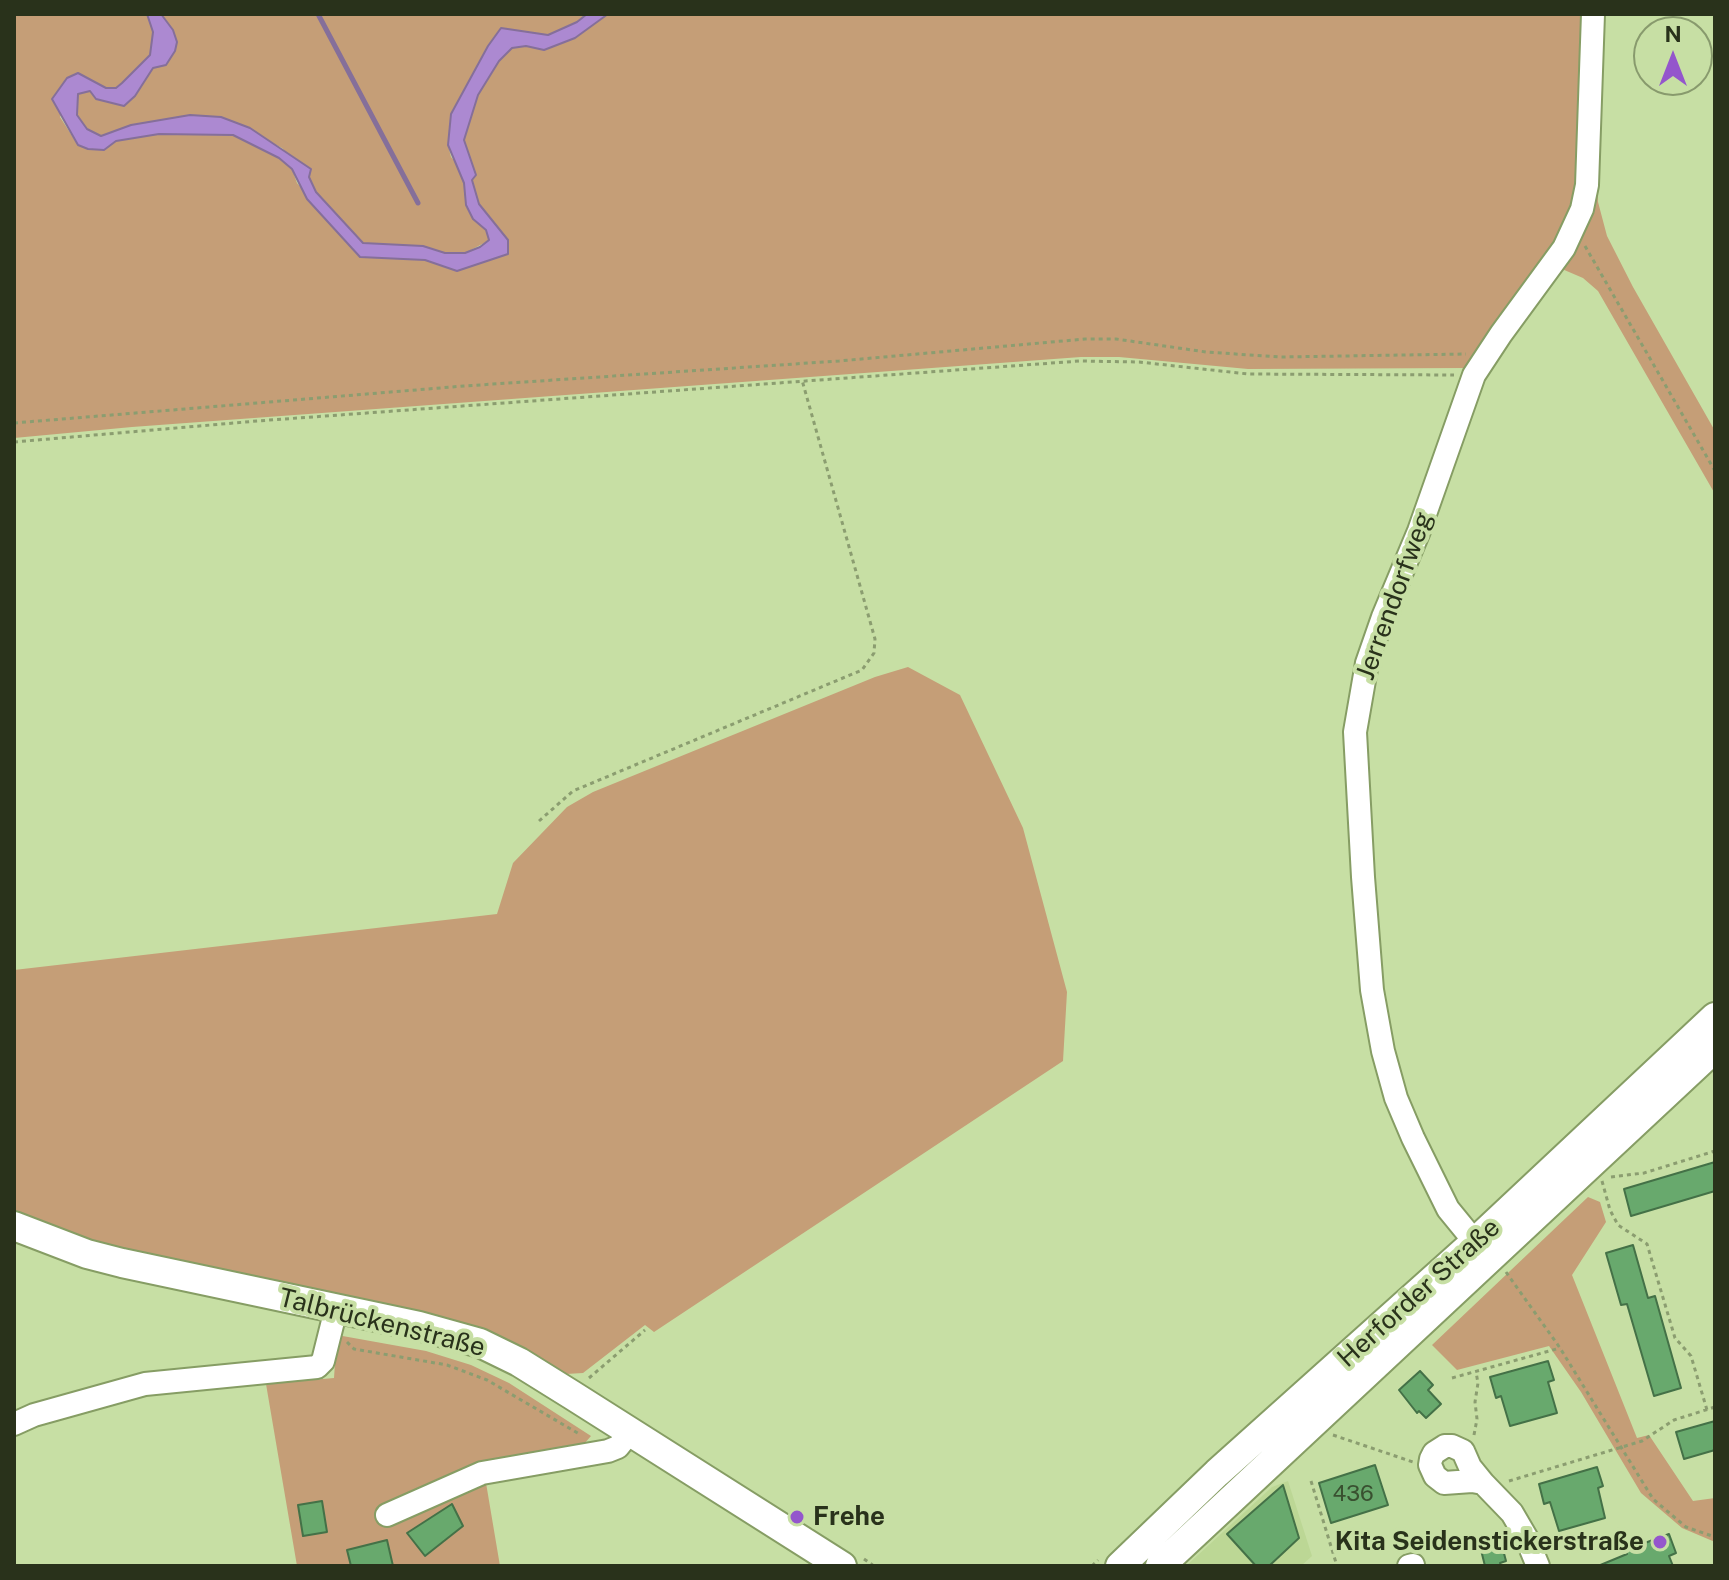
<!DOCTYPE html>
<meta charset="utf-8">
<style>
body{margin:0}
#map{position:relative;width:1729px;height:1580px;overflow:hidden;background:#c7dfa4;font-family:"Public Sans",sans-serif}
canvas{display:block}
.frame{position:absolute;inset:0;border:16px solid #29321b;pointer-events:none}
.north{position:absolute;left:1633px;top:16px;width:80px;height:80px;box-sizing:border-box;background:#c7dfa4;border:2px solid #889a6d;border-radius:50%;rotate:0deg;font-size:22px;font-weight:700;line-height:32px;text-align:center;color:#29321b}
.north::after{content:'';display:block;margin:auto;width:28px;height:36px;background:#9456cc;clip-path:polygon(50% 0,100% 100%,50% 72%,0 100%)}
</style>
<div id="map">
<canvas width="1729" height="1580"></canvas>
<div class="frame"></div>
<div class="north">N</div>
</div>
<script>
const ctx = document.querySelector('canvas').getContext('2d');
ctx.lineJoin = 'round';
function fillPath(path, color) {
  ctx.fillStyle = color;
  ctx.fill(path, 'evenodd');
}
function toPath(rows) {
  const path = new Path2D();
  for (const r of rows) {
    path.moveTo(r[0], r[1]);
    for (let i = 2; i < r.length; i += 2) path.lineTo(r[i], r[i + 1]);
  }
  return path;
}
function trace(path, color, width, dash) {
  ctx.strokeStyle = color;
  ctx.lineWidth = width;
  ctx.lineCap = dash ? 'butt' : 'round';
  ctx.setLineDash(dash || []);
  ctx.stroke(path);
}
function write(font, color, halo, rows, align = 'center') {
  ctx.font = font + ' "Public Sans",sans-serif';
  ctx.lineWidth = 8;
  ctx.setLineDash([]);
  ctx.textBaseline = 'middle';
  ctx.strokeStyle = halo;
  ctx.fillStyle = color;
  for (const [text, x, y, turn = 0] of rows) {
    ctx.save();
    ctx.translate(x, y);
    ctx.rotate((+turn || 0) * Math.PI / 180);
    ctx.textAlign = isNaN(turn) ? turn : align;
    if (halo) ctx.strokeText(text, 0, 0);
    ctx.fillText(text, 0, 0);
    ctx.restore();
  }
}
const built = toPath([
 [1288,1481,1312,1556,1301,1566,1186,1566,1272,1487]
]);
const green = toPath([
 [14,14,147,14,153,32,150,55,122,83,116,88,106,88,77,73,60,117,78,145,103,150,116,141,159,134,233,135,279,158,292,169,297,183,360,256,425,260,457,271,508,240,479,204,471,180,464,140,478,95,499,61,512,48,526,46,544,50,575,38,608,14,1587,14,1580,185,1571,219,1467,368,1248,369,1119,357,1081,357,132,427,14,438],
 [161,14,587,14,577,22,548,35,501,28,451,114,448,145,451,157,458,165,464,183,466,206,473,219,486,230,490,240,465,253,445,253,423,246,363,243,316,192,309,177,282,148,259,136,250,128,221,117,190,115,131,125,101,136,87,129,77,115,78,94,90,91,135,96,173,30],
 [1595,143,1598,202,1607,236,1633,287,1715,431,1715,494,1598,291,1583,278,1562,269],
 [908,667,960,695,1023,828,1067,992,1063,1061,654,1332,645,1325,583,1373,566,1374,486,1330,451,1319,107,1246,14,1211,14,970,497,914,513,863,567,807,593,792,875,677],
 [1588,1197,1600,1202,1606,1222,1572,1275,1637,1438,1649,1435,1693,1501,1715,1498,1715,1542,1682,1528,1641,1493,1581,1392,1549,1346,1457,1370,1432,1345],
 [337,1335,426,1351,471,1365,509,1383,591,1436,576,1453,485,1477,500,1566,297,1566,266,1384,334,1378]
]);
const water = toPath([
 [147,14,161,14,173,30,177,42,175,51,166,65,153,68,135,96,124,106,96,99,90,91,78,94,77,115,87,129,101,136,131,125,190,115,221,117,250,128,311,169,309,177,316,192,363,243,423,246,445,253,465,253,480,247,489,240,486,230,473,219,466,205,464,183,448,145,451,114,488,46,501,28,548,35,577,22,587,14,608,14,575,38,544,50,526,46,512,48,499,61,478,95,464,140,476,175,472,180,479,204,508,240,508,254,457,271,425,260,360,257,307,199,292,169,279,158,233,135,159,134,116,141,104,150,88,149,78,145,52,99,67,78,78,73,106,88,116,88,122,83,150,55,153,32,147,14]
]);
const stream = toPath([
 [318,14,418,203]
]);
const building = toPath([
 [1715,1162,1715,1191,1631,1216,1624,1189,1715,1162],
 [1633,1245,1648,1298,1655,1296,1681,1388,1654,1396,1627,1304,1621,1305,1606,1253,1633,1245],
 [1548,1361,1554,1380,1548,1382,1557,1413,1510,1426,1501,1396,1496,1398,1490,1377,1548,1361],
 [1420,1371,1433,1385,1428,1390,1441,1404,1426,1418,1419,1411,1417,1413,1399,1390,1420,1371],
 [1715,1421,1715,1450,1684,1459,1676,1432,1715,1421],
 [1375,1465,1388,1505,1331,1523,1319,1483,1375,1465],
 [1597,1467,1603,1486,1598,1488,1605,1518,1559,1531,1550,1502,1544,1504,1539,1484,1597,1467],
 [1283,1485,1299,1538,1269,1566,1256,1566,1227,1534,1283,1485],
 [322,1501,327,1532,303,1536,298,1505,322,1501],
 [452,1504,463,1526,425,1556,407,1533,452,1504],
 [1669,1534,1676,1553,1669,1556,1673,1566,1598,1566,1627,1554,1626,1550,1669,1534],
 [1492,1538,1494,1544,1501,1542,1506,1561,1500,1563,1501,1566,1485,1566,1479,1542,1492,1538],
 [387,1540,393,1566,351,1566,347,1550,387,1540]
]);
const path = toPath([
 [1585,246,1715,471],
 [14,423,464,386,839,361,1085,339,1116,339,1206,352,1280,357,1466,354],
 [14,442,257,421,1080,361,1139,362,1248,374,1454,375],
 [539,821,573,791,862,670,874,653,875,639,802,380],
 [1611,1177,1644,1173,1715,1151],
 [1602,1181,1610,1210,1618,1225,1647,1244,1675,1338,1691,1356,1707,1410],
 [1506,1272,1560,1348,1653,1499,1686,1527,1715,1537],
 [347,1342,354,1349,447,1365,487,1380,581,1435],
 [589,1378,645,1330],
 [1452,1378,1560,1348],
 [1333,1435,1413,1462],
 [1474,1435,1477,1419,1475,1402,1478,1383,1476,1372],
 [1311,1481,1337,1566],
 [1509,1481,1642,1441,1674,1420,1715,1407],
 [864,1559,874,1566],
 [1092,1566,1098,1560]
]);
const minor = toPath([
 [1475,1242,1448,1209,1413,1138,1396,1098,1383,1051,1372,990,1363,877,1355,732,1367,663,1383,617,1419,531,1474,375,1501,334,1564,248,1582,209,1587,185,1593,14],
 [14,1424,34,1415,145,1384,317,1367,323,1361,336,1309],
 [1445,1446,1452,1446,1463,1451,1470,1467,1483,1483,1472,1481,1444,1483,1435,1476,1430,1465,1431,1459,1434,1453,1445,1446],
 [1483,1483,1512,1513,1526,1537,1538,1566],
 [387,1515,482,1473,608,1451,618,1447,630,1432],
 [1409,1566,1413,1565]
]);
const major = toPath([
 [14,1226,87,1254,122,1263,419,1326,480,1343,519,1362,572,1395,842,1566],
 [1120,1566,1217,1473,1475,1242,1715,1017],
 [1160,1566,1715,1048]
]);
const markers = [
 [797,1517,8,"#9456cc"],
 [1660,1542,8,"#9456cc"]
];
const numberNames = [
 ["436",1353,1494]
];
const streetNames = [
 ["Jerrendorfweg",1395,596,-70],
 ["Herforder Straße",1419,1293,-42],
 ["Talbrückenstraße",382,1323,14]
];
const poiNames = [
 ["Frehe",813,1517],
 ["Kita Seidenstickerstraße",1644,1542,"right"]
];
fillPath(built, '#bcd795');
fillPath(green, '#c59e77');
fillPath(water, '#ac89d1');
trace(water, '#856f9a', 2);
trace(stream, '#856f9a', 5);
fillPath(building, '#68a96d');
trace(building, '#447147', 2);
trace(minor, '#869d64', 26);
trace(major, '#869d64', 32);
trace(path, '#8b9d70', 3, [4, 4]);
trace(minor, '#fff', 22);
trace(major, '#fff', 28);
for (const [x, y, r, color] of markers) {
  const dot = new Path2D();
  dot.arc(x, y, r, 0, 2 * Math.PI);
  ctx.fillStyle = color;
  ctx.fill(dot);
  trace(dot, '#c7dfa4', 3);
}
write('22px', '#395030', null, numberNames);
write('26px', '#29321b', '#c7dfa4', streetNames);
write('bold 26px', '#29321b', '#c7dfa4', poiNames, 'left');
</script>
